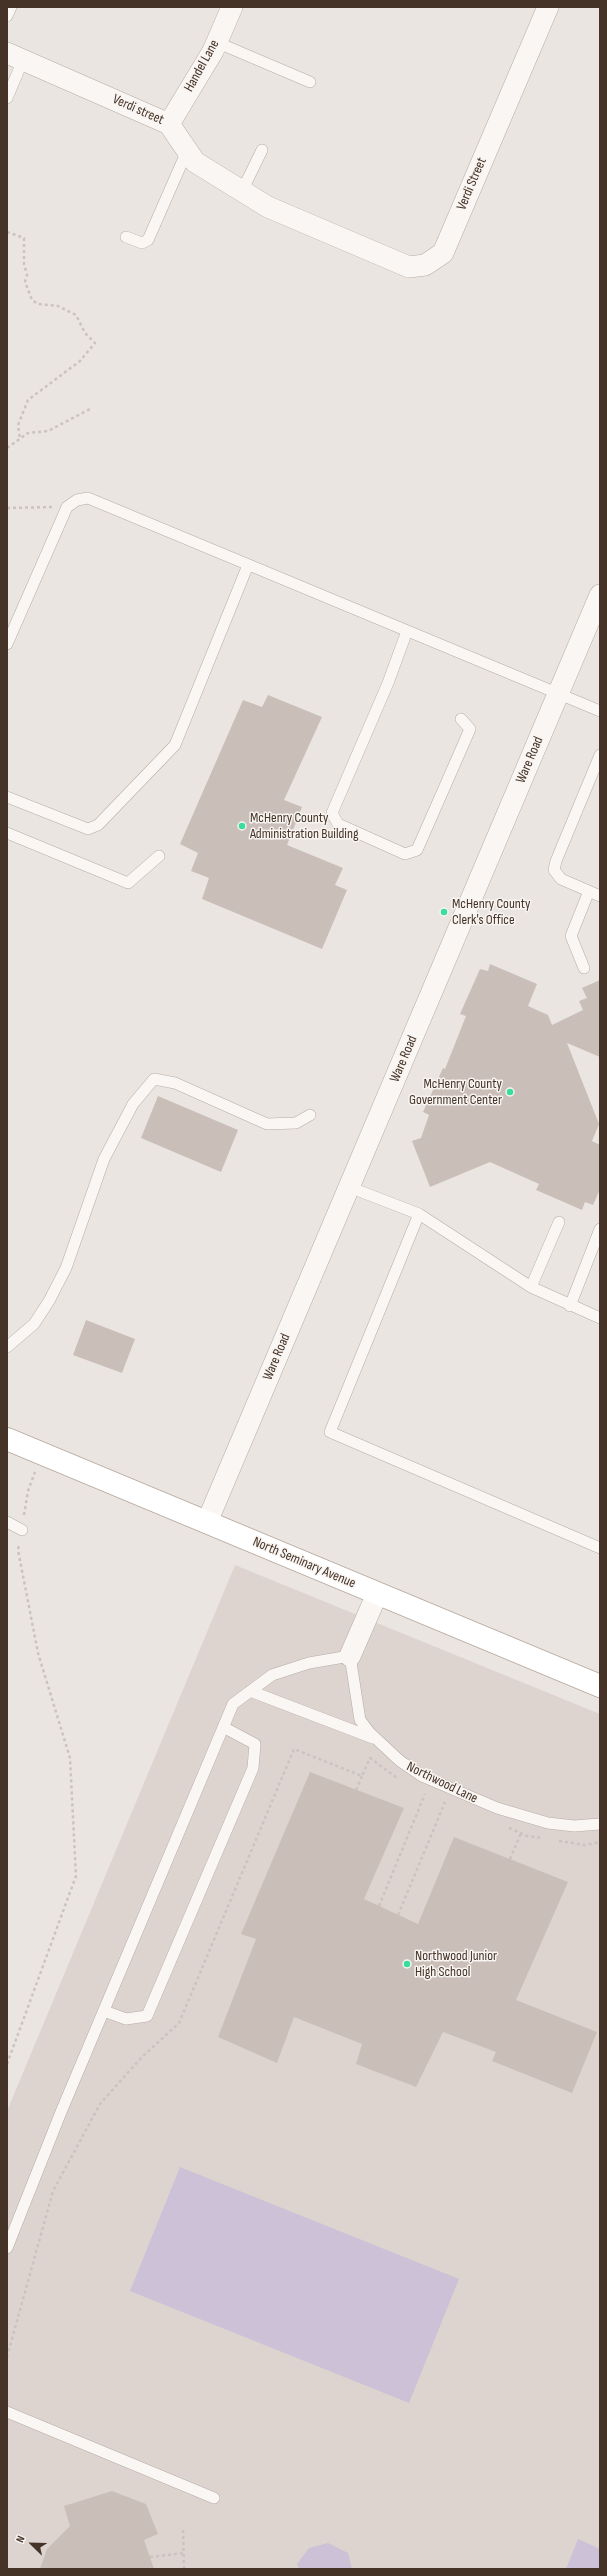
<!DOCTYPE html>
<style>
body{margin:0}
#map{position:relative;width:607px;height:2576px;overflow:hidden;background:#ebe5e1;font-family:"Sofia Sans Condensed",sans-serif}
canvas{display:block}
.frame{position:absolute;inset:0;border:8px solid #453327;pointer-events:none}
.north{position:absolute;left:12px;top:2524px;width:40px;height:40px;-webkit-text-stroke:3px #f8f4f1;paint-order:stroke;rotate:293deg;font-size:11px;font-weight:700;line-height:16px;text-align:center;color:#453327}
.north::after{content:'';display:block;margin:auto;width:14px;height:18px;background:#453327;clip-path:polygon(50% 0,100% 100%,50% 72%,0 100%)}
</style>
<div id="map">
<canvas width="607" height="2576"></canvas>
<div class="frame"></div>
<div class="north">N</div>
</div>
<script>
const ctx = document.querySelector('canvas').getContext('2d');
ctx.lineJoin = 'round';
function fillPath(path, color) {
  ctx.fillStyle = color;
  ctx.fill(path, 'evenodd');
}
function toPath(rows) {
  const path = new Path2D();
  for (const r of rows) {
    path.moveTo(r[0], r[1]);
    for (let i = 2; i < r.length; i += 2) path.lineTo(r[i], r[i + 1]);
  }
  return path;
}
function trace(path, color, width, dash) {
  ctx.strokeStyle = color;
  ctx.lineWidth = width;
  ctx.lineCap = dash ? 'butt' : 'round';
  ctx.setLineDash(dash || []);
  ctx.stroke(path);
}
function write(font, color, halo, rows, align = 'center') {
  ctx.font = font + ' "Sofia Sans Condensed",sans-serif';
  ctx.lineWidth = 3;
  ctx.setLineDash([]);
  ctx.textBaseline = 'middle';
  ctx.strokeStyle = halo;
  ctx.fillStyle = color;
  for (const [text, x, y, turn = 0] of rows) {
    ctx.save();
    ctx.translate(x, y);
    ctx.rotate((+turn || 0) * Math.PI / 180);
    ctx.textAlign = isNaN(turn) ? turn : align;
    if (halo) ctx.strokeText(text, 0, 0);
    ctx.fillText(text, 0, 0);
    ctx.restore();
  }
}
const built = toPath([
 [235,1565,600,1714,600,2569,7,2569,7,2111]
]);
const green = toPath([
 [180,2167,459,2279,409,2403,130,2291],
 [578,2539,600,2549,600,2569,566,2569],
 [328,2543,348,2553,352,2569,299,2569,297,2564,309,2548]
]);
const building = toPath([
 [268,695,322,717,284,800,302,807,287,845,343,868,335,885,347,890,322,949,202,899,209,878,191,871,198,853,180,844,243,700,262,707],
 [490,964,537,984,528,1006,548,1015,552,1025,583,1010,579,1001,587,998,582,988,600,980,600,1057,567,1043,599,1124,592,1141,600,1145,600,1189,593,1205,585,1202,582,1210,536,1190,539,1184,490,1162,430,1187,412,1141,421,1138,429,1115,423,1112,443,1068,445,1069,466,1016,460,1014,480,969,488,971],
 [158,1096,238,1130,221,1172,141,1138],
 [86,1320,135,1339,122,1373,73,1355],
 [310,1772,404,1808,364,1899,418,1924,454,1837,568,1882,516,2000,597,2032,572,2093,492,2061,496,2052,443,2032,416,2087,356,2064,362,2044,294,2017,277,2063,218,2037,256,1939,241,1934],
 [112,2491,146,2504,158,2534,144,2540,154,2569,40,2569,47,2549,70,2526,64,2506]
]);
const path = toPath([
 [7,232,24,238,24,264,27,275,25,282,32,300,38,304,58,306,76,315,85,333,95,343,80,361,28,400,18,425,20,439],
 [7,448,28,433,48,431,92,408],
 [7,508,52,507],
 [24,1515,28,1491,35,1472],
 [356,1790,362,1776],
 [509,1828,527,1836,542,1838],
 [559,1841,585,1845,600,1842],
 [510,1859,521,1833],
 [379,1906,425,1794],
 [398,1915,445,1802],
 [7,2064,76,1876,70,1758,38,1653,18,1550,19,1544],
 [7,2357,53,2191,100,2104,141,2058,179,2023,294,1749,362,1776,370,1758,397,1778],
 [183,2530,184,2569],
 [150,2557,184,2553]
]);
const lane = toPath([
 [7,16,11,7],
 [216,42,310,82],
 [7,98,23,60],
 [242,191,262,150],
 [126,237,142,243,148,240,187,151],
 [407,631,388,683,332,813,338,824,405,854,417,850,470,729,461,719],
 [7,644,67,507,77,500,88,498,600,711],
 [600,755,556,861,554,870,561,879,600,896],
 [7,797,88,829,98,825,175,745,248,565],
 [7,833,128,883,159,856],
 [584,968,571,936,589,891],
 [349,1187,419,1214,531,1287,600,1318],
 [419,1214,330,1432,600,1548],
 [531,1287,559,1222],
 [570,1306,600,1229],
 [7,1347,34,1324,49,1301,66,1268,104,1159,133,1104,154,1079,175,1083,267,1124,296,1123,310,1115],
 [7,1522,22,1530],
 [250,1691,373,1738],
 [104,2011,126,2019,147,2016,253,1768,255,1744,223,1727],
 [7,2248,61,2112,233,1704,272,1675,309,1663,350,1656,360,1720,370,1733,400,1761,422,1776,497,1808,548,1823,574,1826,600,1824],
 [7,2412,214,2498]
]);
const street = toPath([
 [7,53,169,124,195,162,268,207,409,267,425,265,443,253,548,7],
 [169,124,213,51,232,7],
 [207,1522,600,595],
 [350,1656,377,1594]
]);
const primary = toPath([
 [7,1439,600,1686]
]);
const markers = [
 [242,826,4,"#39dd9c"],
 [444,912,4,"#39dd9c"],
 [510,1092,4,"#39dd9c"],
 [407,1964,4,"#39dd9c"]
];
const streetNames = [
 ["Handel Lane",202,66,-61],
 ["Verdi street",138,110,24],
 ["Verdi Street",472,184,-67],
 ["Ware Road",530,760,-67],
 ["Ware Road",404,1059,-67],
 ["Ware Road",277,1357,-67],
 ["North Seminary Avenue",304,1563,23],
 ["Northwood Lane",442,1783,26]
];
const poiNames = [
 ["McHenry County",250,818],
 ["Administration Building",250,834],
 ["McHenry County",452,904],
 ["Clerk's Office",452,920],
 ["McHenry County",502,1084,"right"],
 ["Government Center",502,1100,"right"],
 ["Northwood Junior",415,1956],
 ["High School",415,1972]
];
fillPath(built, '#ded4cf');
fillPath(green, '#ccc1d6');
fillPath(building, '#cabeb8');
trace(lane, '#b6aca5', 12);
trace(street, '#b6aca5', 22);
trace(primary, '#b8a89f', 24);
trace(path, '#cac3bf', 2.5, [3, 3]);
trace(lane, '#f9f6f4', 11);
trace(street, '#f9f6f4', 21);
trace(primary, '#fff', 22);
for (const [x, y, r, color] of markers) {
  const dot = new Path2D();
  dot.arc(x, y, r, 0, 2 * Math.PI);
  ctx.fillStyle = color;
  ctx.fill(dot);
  trace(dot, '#f8f4f1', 1.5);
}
write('14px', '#453327', '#f8f4f1', streetNames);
write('14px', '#453327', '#f8f4f1', poiNames, 'left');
</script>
